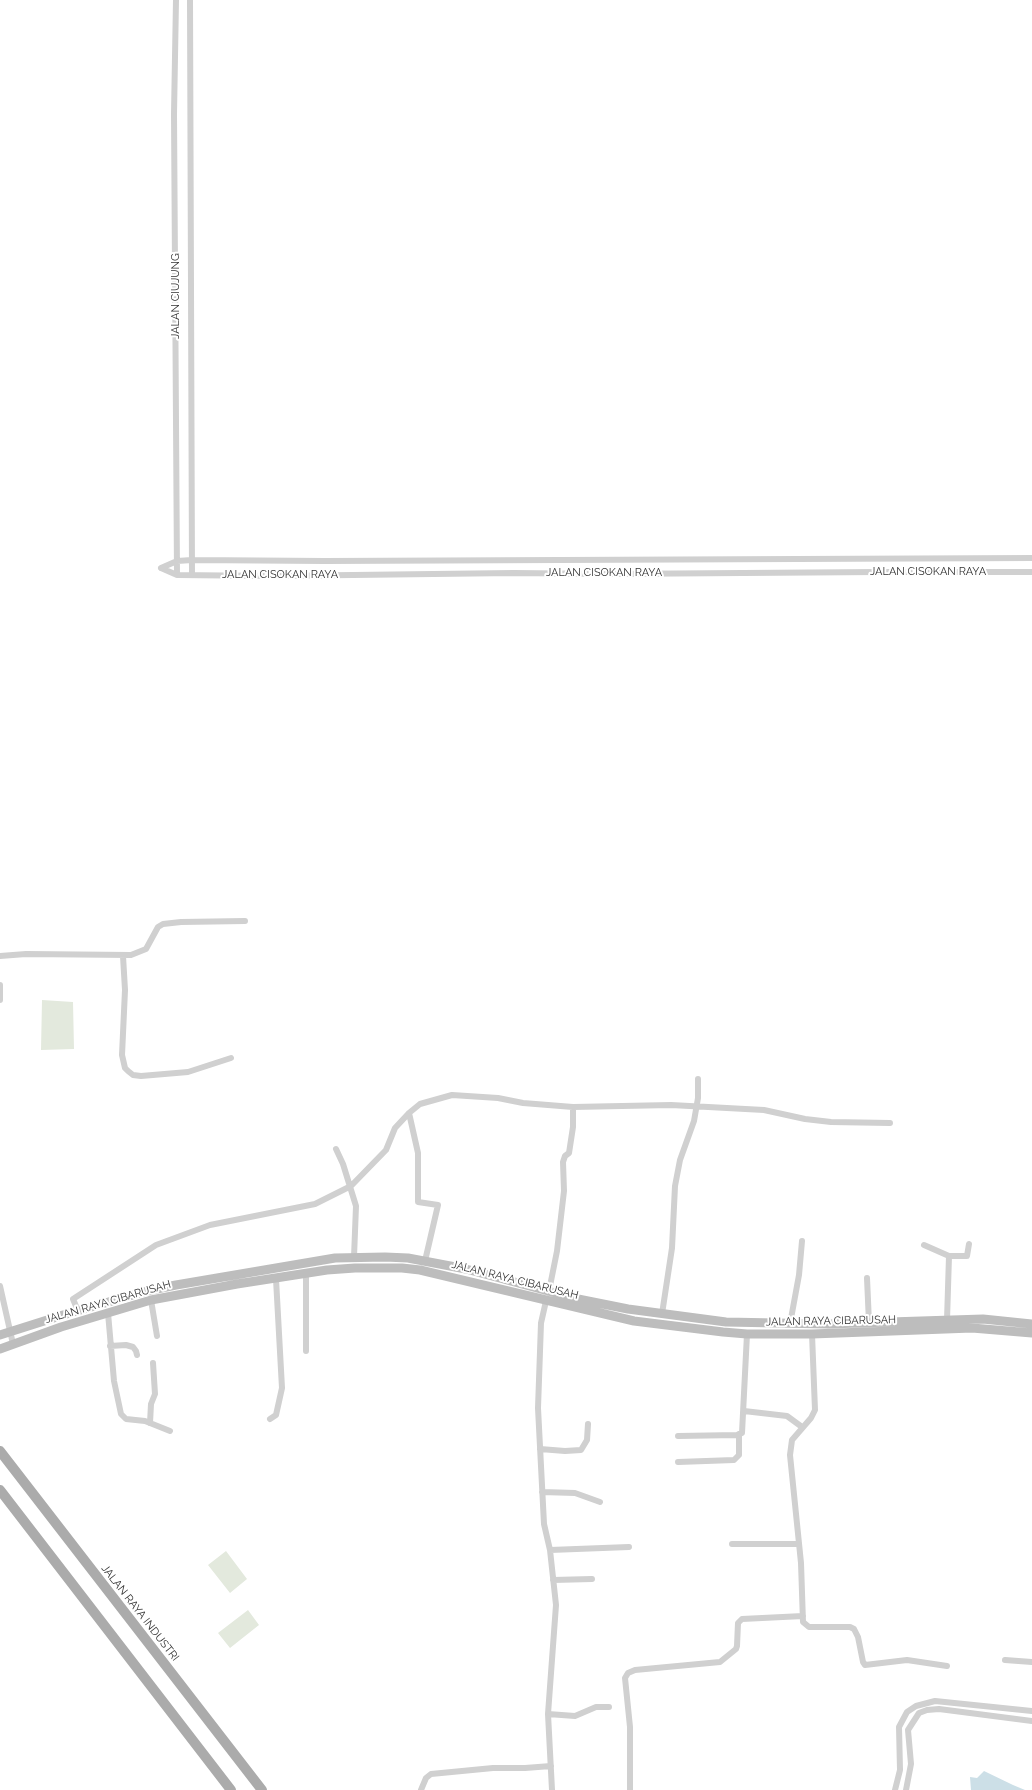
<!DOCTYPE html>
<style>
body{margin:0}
canvas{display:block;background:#fff}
</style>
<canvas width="1032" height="1790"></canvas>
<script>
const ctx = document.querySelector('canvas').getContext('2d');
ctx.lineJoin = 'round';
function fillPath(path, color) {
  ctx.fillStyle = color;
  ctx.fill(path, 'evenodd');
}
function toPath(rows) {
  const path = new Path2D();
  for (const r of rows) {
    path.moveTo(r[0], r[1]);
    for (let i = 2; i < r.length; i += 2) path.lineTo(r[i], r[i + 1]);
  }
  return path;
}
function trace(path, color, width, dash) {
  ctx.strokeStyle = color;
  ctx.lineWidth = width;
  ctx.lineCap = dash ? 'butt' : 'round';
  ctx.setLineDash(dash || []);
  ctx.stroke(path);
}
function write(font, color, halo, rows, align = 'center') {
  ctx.font = font + ' Raleway,sans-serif';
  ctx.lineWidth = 4;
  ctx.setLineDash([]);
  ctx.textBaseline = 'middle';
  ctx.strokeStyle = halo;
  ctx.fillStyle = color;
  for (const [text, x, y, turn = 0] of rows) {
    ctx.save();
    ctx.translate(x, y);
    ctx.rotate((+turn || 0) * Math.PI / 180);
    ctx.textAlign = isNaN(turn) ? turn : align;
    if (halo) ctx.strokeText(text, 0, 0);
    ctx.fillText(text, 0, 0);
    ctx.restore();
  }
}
const green = toPath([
 [42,1000,73,1002,74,1049,41,1050],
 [226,1551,247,1579,230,1593,208,1565],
 [248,1610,259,1625,230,1648,218,1633]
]);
const water = toPath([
 [984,1771,1013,1785,1025,1790,971,1790,970,1777,977,1778]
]);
const street = toPath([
 [176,0,174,114,177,575],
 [190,0,192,575],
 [161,568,177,561,192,560,325,561,1032,558],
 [161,568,177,575,272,576,514,573,607,574,879,572,1032,572],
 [0,956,26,954,131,955,146,949,158,927,163,924,181,922,245,921],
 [123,956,125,990,122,1055,125,1068,128,1071,133,1075,141,1076,188,1072,231,1058],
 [0,985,0,1000],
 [409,1113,418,1153,418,1202,438,1205,425,1261],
 [336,1149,343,1164,356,1206,354,1257],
 [924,1245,949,1256],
 [867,1278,869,1323],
 [0,1286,13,1344],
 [549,1291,557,1251,564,1191,563,1162,565,1156,569,1153,573,1127,573,1107],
 [151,1300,157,1336],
 [546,1301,541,1323,538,1408,544,1524,550,1550,556,1605,548,1714,552,1790],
 [78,1311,73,1299,156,1245,210,1225,315,1204,351,1186,386,1150,395,1128,409,1113,420,1104,452,1095,498,1098,523,1103,573,1107,671,1105,764,1110,805,1119,831,1122,890,1123],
 [108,1313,114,1381,121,1414,126,1419,145,1421,170,1431],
 [662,1314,672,1248,675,1186,680,1160,694,1121,698,1098,698,1079],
 [947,1320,949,1256,967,1256,969,1244],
 [790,1324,799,1275,802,1241],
 [812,1334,815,1410,811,1418,792,1440,790,1455,801,1563,803,1622,809,1627,850,1627,854,1629,858,1637,863,1662,865,1665,907,1660,947,1666],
 [110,1346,126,1345,133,1347,136,1351,137,1355],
 [306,1351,306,1274],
 [744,1411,787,1416,802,1427],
 [270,1419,276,1415,282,1388,276,1279],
 [150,1423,151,1404,155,1394,153,1363],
 [678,1436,737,1435,742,1433,747,1334],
 [540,1449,565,1451,581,1450,587,1440,588,1424],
 [678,1462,734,1460,739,1455,739,1434],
 [542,1492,575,1493,600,1502],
 [732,1544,799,1544],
 [550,1550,629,1547],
 [553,1580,592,1579],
 [1005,1660,1032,1662],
 [548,1714,575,1716,596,1707,609,1707],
 [421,1790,426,1778,431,1774,493,1768,525,1768,551,1766],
 [630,1790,630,1727,625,1678,628,1673,635,1670,720,1662,736,1649,737,1646,738,1623,742,1619,803,1616],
 [895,1790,900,1770,899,1727,907,1712,916,1706,935,1701,1032,1711],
 [906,1790,911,1764,908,1730,919,1713,927,1710,939,1709,1032,1721]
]);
const secondary = toPath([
 [0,1335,63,1315,147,1291,176,1285,335,1258,385,1257,408,1258,466,1269,578,1299,628,1309,726,1322,828,1324,983,1319,1032,1324],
 [0,1349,61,1327,151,1300,237,1284,327,1270,355,1268,402,1268,420,1270,634,1321,723,1332,747,1334,812,1334,972,1328,1032,1333]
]);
const primary = toPath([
 [0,1451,262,1790],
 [0,1490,231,1790]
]);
const streetNames = [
 ["JALAN CIUJUNG",176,296,-90],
 ["JALAN CISOKAN RAYA",928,572],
 ["JALAN CISOKAN RAYA",604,573],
 ["JALAN CISOKAN RAYA",280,575],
 ["JALAN RAYA CIBARUSAH",515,1280,14],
 ["JALAN RAYA CIBARUSAH",108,1302,-16],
 ["JALAN RAYA CIBARUSAH",831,1321,-1],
 ["JALAN RAYA INDUSTRI",140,1613,52]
];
fillPath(green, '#e3e9dd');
fillPath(water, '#ccdfe7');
trace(street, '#d0d0d0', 6);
trace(secondary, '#bdbdbd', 9);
trace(primary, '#ababab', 10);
write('11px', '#333', '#fff', streetNames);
</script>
